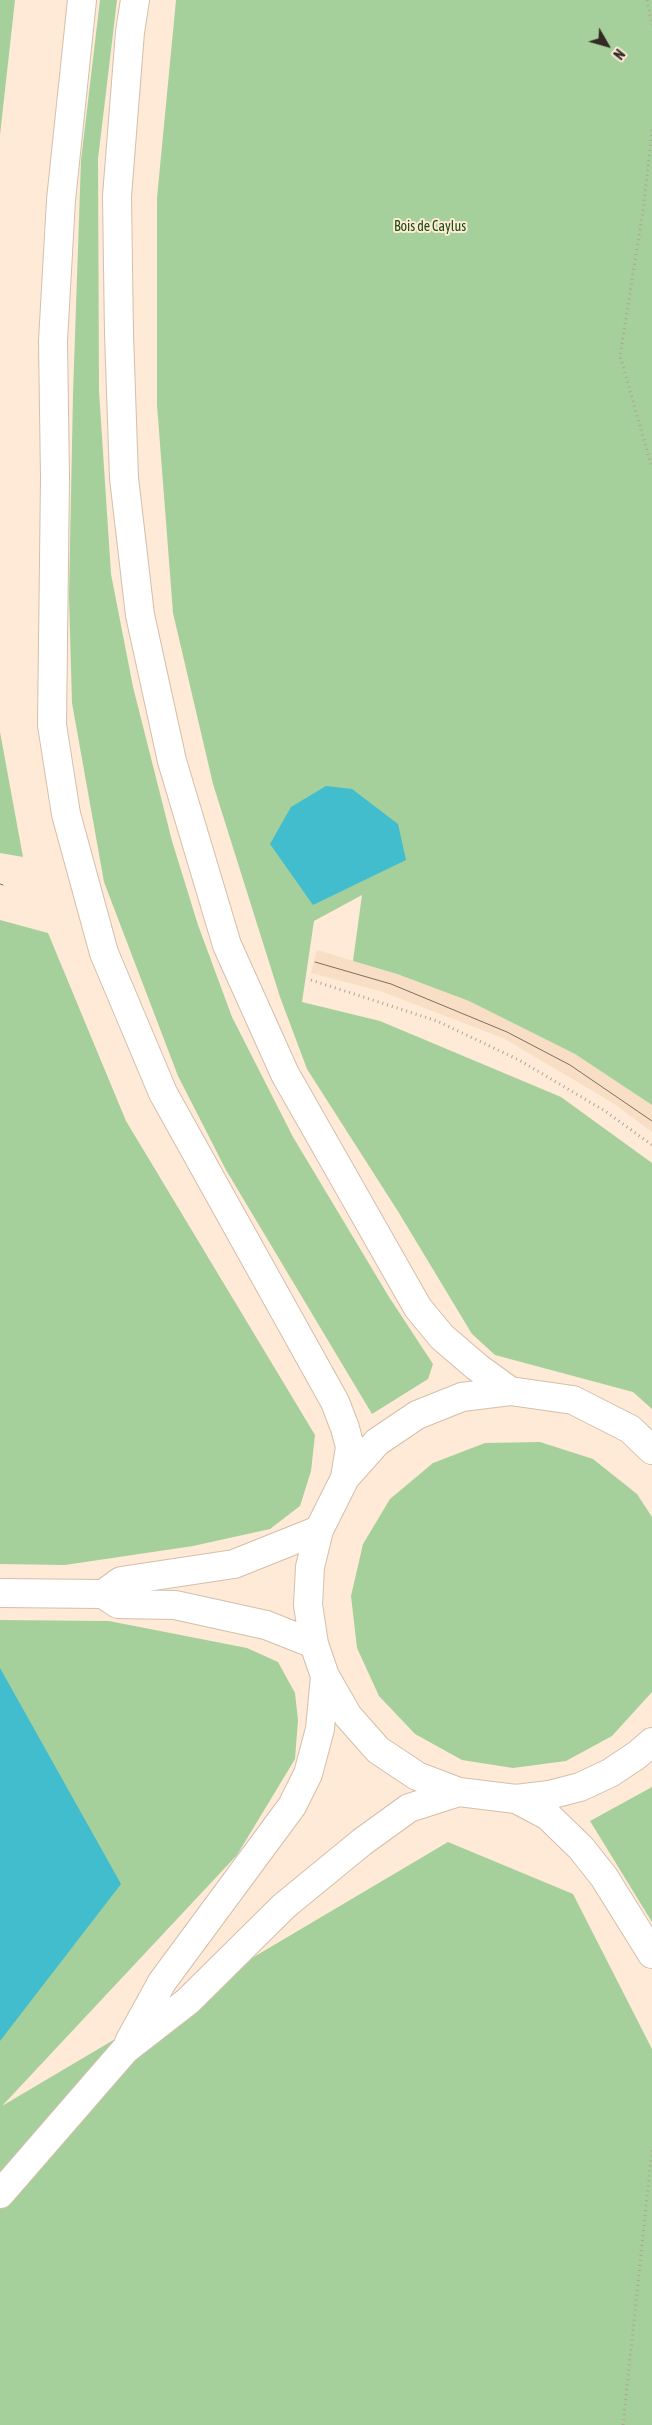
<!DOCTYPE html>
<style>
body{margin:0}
#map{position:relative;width:652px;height:2425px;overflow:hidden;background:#feead6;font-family:"Asap Condensed",sans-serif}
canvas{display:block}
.north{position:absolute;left:582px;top:20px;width:50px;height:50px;-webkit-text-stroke:4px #feead6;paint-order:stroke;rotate:128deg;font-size:14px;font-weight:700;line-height:20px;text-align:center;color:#322a23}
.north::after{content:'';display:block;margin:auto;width:18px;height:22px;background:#322a23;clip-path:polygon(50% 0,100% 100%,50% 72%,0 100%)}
</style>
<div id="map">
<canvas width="652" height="2425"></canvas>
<div class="north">N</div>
</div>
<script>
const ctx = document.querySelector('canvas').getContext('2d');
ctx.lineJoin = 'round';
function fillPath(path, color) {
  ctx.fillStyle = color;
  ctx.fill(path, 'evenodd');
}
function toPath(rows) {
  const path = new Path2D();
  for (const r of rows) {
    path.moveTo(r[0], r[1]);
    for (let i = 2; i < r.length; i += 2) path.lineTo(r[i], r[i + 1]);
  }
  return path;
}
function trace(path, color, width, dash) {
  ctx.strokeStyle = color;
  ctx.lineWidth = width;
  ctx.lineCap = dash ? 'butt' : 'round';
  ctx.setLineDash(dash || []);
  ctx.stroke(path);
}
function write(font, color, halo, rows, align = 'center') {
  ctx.font = font + ' "Asap Condensed",sans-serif';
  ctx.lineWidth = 4;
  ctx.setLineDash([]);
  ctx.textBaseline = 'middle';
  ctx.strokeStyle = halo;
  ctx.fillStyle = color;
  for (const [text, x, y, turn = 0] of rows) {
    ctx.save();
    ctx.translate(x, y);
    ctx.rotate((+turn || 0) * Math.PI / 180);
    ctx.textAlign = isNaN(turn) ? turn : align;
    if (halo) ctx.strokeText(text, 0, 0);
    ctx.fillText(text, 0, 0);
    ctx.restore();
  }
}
const built = toPath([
 [317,950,396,974,469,1001,575,1054,652,1105,652,1132,613,1103,503,1038,380,991,311,973]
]);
const green = toPath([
 [0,0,15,0,0,135],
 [100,0,117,0,98,159,99,391,111,574,133,687,172,841,198,925,232,1017,293,1137,389,1297,433,1364,428,1379,372,1414,226,1170,178,1076,104,882,72,703,69,596,73,394,81,160],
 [176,0,652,0,652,1105,575,1054,469,1001,397,974,353,961,362,895,314,921,302,1002,380,1021,561,1097,652,1163,652,1409,633,1392,495,1355,472,1334,399,1213,307,1069,280,997,213,784,173,613,157,405,157,198],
 [0,732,23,857,0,853],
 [0,920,48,933,126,1121,315,1435,311,1471,300,1506,270,1529,193,1546,65,1565,0,1564],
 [540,1442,593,1459,637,1494,652,1517,652,1692,612,1736,566,1761,513,1768,462,1760,415,1734,379,1696,357,1648,351,1596,363,1544,390,1499,433,1463,485,1443],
 [0,1620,109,1621,247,1648,278,1662,295,1693,298,1720,295,1759,237,1855,2,2106,448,1842,573,1894,652,2049,652,2425,0,2425],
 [652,1787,652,1922,590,1821]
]);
const water = toPath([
 [326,786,352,789,398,824,406,860,313,905,270,844,291,807],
 [0,1668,121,1884,0,2041]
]);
const path = toPath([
 [647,0,652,25],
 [652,130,643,211,620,356,652,468],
 [311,980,437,1021,519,1060,605,1111,652,1145],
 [623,2425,652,2150]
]);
const major = toPath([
 [82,0,61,200,53,341,55,478,52,725,66,814,104,953,163,1093,335,1402,345,1428,350,1447,345,1478],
 [135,0,130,32,117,196,119,334,124,478,140,615,172,761,227,945,285,1074,418,1308,442,1337,477,1367,510,1391],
 [652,1450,630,1429,573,1400,510,1391,462,1397,417,1415,377,1442,345,1478,319,1530,310,1567,308,1605,314,1644,325,1676,348,1716,378,1750,417,1776,459,1792,516,1799,549,1795,580,1787,610,1773,637,1755,652,1742],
 [0,1593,103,1594,118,1604,175,1605,266,1625,314,1644],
 [103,1594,121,1581,234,1564,319,1530],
 [516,1799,548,1816,581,1848,604,1877,652,1954],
 [129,2042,162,1982,292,1806,308,1774,320,1729,325,1676],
 [0,2194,125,2050,188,2001,284,1906,362,1842,409,1808,459,1792]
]);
const tram = toPath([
 [0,884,3,885],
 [315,962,391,984,507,1032,570,1065,652,1121]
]);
const parkNames = [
 ["Bois de Caylus",430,227]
];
fillPath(built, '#f8dec4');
fillPath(green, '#a5d09c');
fillPath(water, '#41bdcd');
trace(major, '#d3bfab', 30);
trace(path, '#b2a393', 3, [1, 4]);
trace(major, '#fff', 28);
trace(tram, '#7c7064', 1);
write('14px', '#194f0d', '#feead6', parkNames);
</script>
